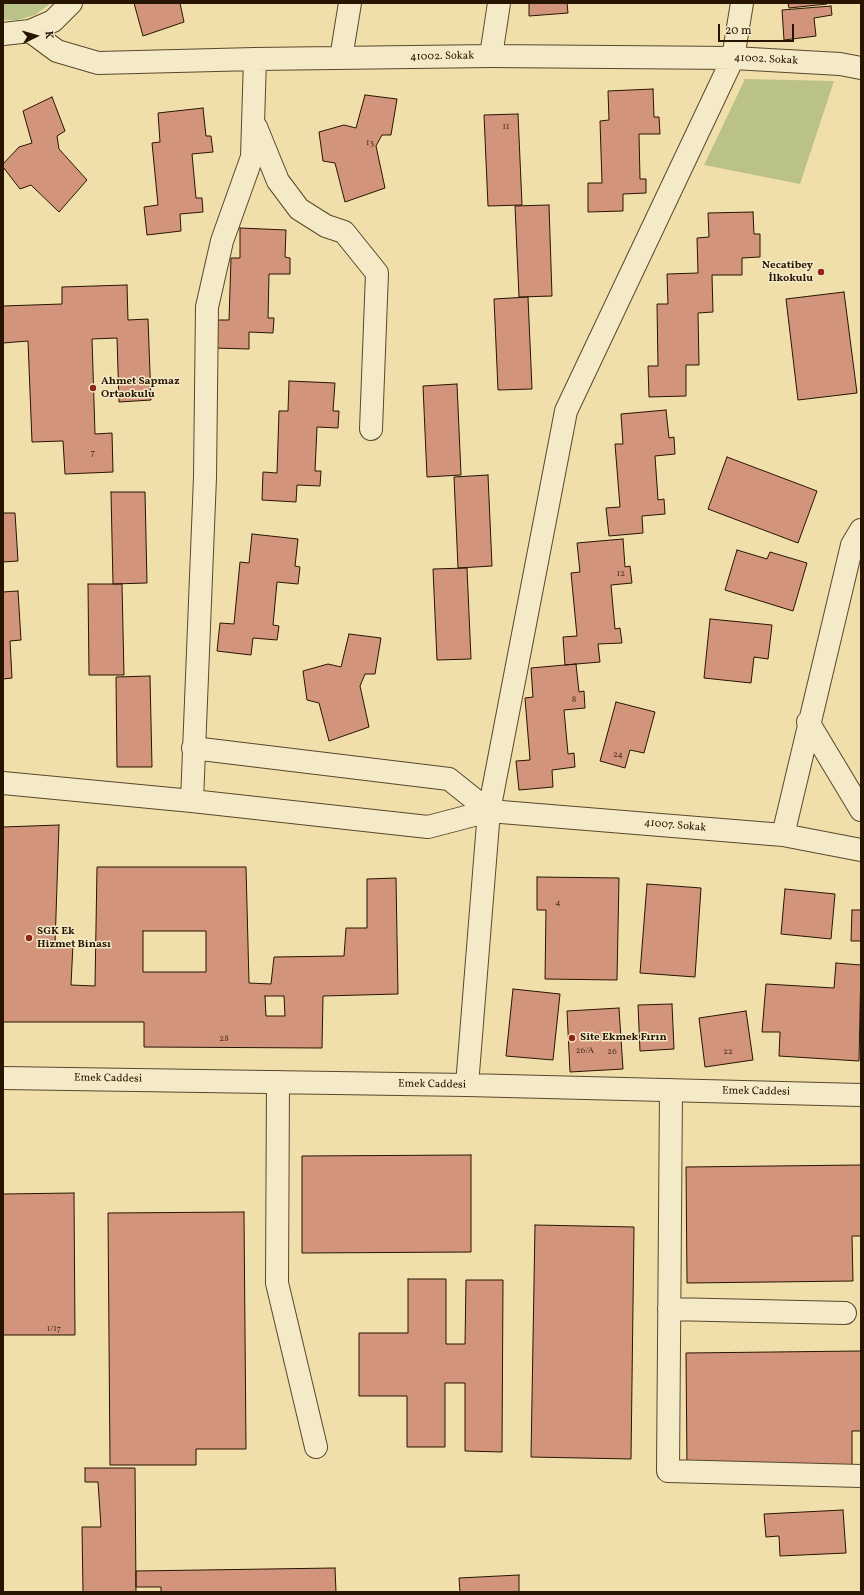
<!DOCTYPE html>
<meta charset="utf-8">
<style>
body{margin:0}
#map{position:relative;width:864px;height:1595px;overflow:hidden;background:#f0dfab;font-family:Vollkorn,serif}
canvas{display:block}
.frame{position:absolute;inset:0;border:4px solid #271501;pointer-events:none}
.north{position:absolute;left:16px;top:16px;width:40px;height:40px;-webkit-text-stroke:3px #f5eac8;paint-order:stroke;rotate:85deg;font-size:11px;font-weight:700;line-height:16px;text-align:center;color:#271501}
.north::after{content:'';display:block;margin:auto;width:14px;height:18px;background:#271501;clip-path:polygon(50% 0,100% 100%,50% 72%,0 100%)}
.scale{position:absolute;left:718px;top:24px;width:76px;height:18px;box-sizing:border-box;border:2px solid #271501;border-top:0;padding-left:5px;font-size:12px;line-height:14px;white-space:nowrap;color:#271501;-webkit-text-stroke:3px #f5eac8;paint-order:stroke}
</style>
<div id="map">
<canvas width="864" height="1595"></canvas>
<div class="frame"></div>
<div class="north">K</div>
<div class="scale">20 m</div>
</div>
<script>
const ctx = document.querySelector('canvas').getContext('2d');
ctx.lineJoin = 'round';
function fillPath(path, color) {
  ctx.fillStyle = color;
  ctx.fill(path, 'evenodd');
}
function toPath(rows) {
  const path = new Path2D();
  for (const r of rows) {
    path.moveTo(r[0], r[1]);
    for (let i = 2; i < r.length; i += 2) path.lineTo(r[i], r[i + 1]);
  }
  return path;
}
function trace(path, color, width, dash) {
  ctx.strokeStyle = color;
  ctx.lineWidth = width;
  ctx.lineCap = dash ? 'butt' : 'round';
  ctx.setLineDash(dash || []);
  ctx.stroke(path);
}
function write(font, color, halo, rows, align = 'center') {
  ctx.font = font + ' Vollkorn,serif';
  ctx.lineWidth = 3;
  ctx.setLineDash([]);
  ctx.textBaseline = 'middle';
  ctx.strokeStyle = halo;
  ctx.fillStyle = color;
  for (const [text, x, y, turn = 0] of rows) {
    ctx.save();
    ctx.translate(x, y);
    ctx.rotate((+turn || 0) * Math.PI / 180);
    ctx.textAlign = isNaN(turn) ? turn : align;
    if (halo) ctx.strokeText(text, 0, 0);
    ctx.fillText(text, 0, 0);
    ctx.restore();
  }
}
const green = toPath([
 [3,3,51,3,35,15,17,20,3,20],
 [745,79,834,81,800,184,704,165]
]);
const building = toPath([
 [134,3,180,3,184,22,143,36,134,3],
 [529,3,567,3,568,13,529,16,529,3],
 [788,3,827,3,827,4,789,8,788,3],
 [831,6,832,15,814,18,816,36,784,40,782,10,831,6],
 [653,89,654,117,659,117,660,134,639,134,640,179,646,179,646,193,623,194,623,211,588,212,588,183,602,183,600,121,609,120,608,91,653,89],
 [365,95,397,99,391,135,382,135,376,146,385,188,345,202,335,163,323,161,319,132,344,125,356,128,365,95],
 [52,97,65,131,57,136,59,149,87,180,59,212,31,185,20,189,3,167,3,164,19,147,32,143,23,111,52,97],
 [203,108,206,136,211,136,213,152,192,154,196,198,202,198,203,212,180,214,181,231,147,235,144,207,158,205,152,143,160,142,158,113,203,108],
 [518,114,522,205,488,206,484,115,518,114],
 [549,205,552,296,519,297,515,206,549,205],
 [753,212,754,234,760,234,760,257,742,258,742,275,712,275,713,312,698,313,699,365,686,365,686,396,649,397,648,366,658,366,657,304,668,304,667,274,698,273,697,238,709,237,708,213,753,212],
 [240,228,286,230,285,257,290,258,290,274,269,274,268,318,274,318,273,333,249,332,249,349,214,348,215,320,229,320,231,258,240,258,240,228],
 [127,285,128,320,148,319,151,400,119,402,117,338,92,339,95,434,112,433,113,472,65,474,63,441,32,442,28,341,3,343,3,306,62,304,62,287,127,285],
 [844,292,857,393,798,400,786,299,844,292],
 [528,297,532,389,498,390,494,299,528,297],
 [289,381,335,383,333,411,339,411,338,428,317,427,315,471,321,471,320,486,297,485,296,502,262,500,263,472,277,473,279,411,288,411,289,381],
 [457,384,461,475,427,477,423,386,457,384],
 [666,410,669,438,674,437,675,454,655,456,658,500,664,499,665,514,642,516,643,533,609,536,606,508,620,507,615,444,623,444,621,414,666,410],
 [727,457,817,491,798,543,708,509,727,457],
 [488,475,492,566,458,568,454,477,488,475],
 [111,492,145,492,147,583,113,584,111,492],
 [3,513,15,513,18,561,3,562,3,513],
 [252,534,298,539,295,566,300,567,298,584,277,582,273,625,279,626,277,640,253,638,251,655,217,651,220,623,234,624,240,562,249,563,252,534],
 [623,539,625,567,630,566,632,583,611,585,615,629,620,628,622,643,598,644,600,662,565,665,563,637,577,636,571,573,580,572,577,543,623,539],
 [737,550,767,559,770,552,807,563,793,611,725,590,737,550],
 [467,568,471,659,437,660,433,569,467,568],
 [88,584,122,584,124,675,89,675,88,584],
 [18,591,21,640,10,641,12,678,3,679,3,592,18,591],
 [710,619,772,625,768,659,754,657,751,683,704,678,710,619],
 [349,634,381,638,375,674,365,674,360,686,369,727,329,741,319,703,307,700,303,671,328,664,341,667,349,634],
 [576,664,579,692,584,691,585,708,564,710,568,754,574,753,575,767,552,770,553,787,519,790,516,761,530,760,525,698,533,697,531,668,576,664],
 [150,676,152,767,117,767,116,677,150,676],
 [616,702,655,712,644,753,630,750,625,768,600,761,616,702],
 [59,825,55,945,73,944,71,985,95,986,97,867,246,867,249,983,271,984,274,957,344,956,346,928,367,928,367,879,396,878,398,994,323,996,322,1048,144,1047,144,1022,3,1022,3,827,59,825],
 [143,931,206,931,206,972,143,972,143,931],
 [265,996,284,996,285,1016,266,1016,265,996],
 [537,877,619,878,617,980,545,979,546,910,537,910,537,877],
 [647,884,701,888,695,977,640,973,647,884],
 [785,889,835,894,831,939,781,934,785,889],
 [852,910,861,910,861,941,851,941,852,910],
 [836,963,861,965,859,1061,779,1056,780,1032,762,1032,766,984,834,988,836,963],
 [513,989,560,994,553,1060,506,1056,513,989],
 [672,1004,674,1049,640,1051,638,1005,672,1004],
 [619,1008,623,1069,570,1072,567,1011,619,1008],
 [746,1011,753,1060,705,1067,699,1018,746,1011],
 [471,1155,471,1252,302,1253,302,1156,471,1155],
 [861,1165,861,1236,852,1236,853,1281,687,1283,686,1167,861,1165],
 [74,1193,75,1335,3,1335,3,1194,74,1193],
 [244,1212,246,1449,196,1449,196,1465,110,1465,108,1213,244,1212],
 [535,1225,634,1227,631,1459,531,1457,535,1225],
 [408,1279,446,1279,446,1344,465,1344,466,1280,503,1280,502,1452,465,1451,465,1383,445,1383,445,1447,407,1447,407,1396,359,1396,359,1333,408,1333,408,1279],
 [861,1351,861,1431,852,1431,852,1465,687,1467,686,1353,861,1351],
 [85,1468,135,1468,136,1592,83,1592,82,1527,101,1527,98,1482,85,1482,85,1468],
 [843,1510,846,1553,780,1556,779,1536,766,1537,764,1514,843,1510],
 [335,1568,336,1592,161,1592,161,1587,136,1587,136,1571,335,1568],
 [519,1575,519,1592,460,1592,459,1578,519,1575]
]);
const minor = toPath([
 [30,31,57,51,98,63,255,59,491,56,733,58,840,64,861,68],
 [3,34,30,31,53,21,71,3],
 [491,56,499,3],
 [341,58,350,3],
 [255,59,252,157,222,241,207,307,205,477,192,801,428,827,489,811,783,835,861,850],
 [256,127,278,181,299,209,326,226,344,232,377,273,371,429],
 [808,722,861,810],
 [193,748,449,779,489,811],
 [3,783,192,801],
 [783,835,852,545,861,530],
 [3,1078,467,1085,861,1095],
 [278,1082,277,1283,316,1447],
 [467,1085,489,811,566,411,733,58,742,3],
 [671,1090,668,1471,861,1476],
 [669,1309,845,1313]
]);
const markers = [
 [821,272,4,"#8f2418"],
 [93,388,4,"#8f2418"],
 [29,938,4,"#8f2418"],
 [572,1038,4,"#8f2418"]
];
const numberNames = [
 ["11",506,127],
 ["13",370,143],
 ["7",93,453],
 ["12",621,574],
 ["8",574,700],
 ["24",618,755],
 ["4",558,903],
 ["28",224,1039],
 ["26/A",585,1051],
 ["26",612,1052],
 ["22",728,1052],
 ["1/17",54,1329]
];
const streetNames = [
 ["41002. Sokak",442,57,-1],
 ["41002. Sokak",766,60,3],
 ["41007. Sokak",675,826,5],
 ["Emek Caddesi",108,1079,1],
 ["Emek Caddesi",432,1085,1],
 ["Emek Caddesi",756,1092,1]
];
const poiNames = [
 ["Necatibey",813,266,"right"],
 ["İlkokulu",813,279,"right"],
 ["Ahmet Sapmaz",101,382],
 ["Ortaokulu",101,395],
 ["SGK Ek",37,932],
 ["Hizmet Binası",37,945],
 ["Site Ekmek Fırın",580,1038]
];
fillPath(green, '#bac289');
fillPath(building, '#d3947c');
trace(building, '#271501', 1);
trace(minor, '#59482c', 24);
trace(minor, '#f5eac8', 22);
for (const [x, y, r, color] of markers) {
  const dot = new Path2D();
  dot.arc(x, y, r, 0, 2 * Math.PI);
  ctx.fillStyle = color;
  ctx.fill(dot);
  trace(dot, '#f5eac8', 1.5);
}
write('9px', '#523520', null, numberNames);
write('11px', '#271501', '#f5eac8', streetNames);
write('bold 11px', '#271501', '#f5eac8', poiNames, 'left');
</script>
